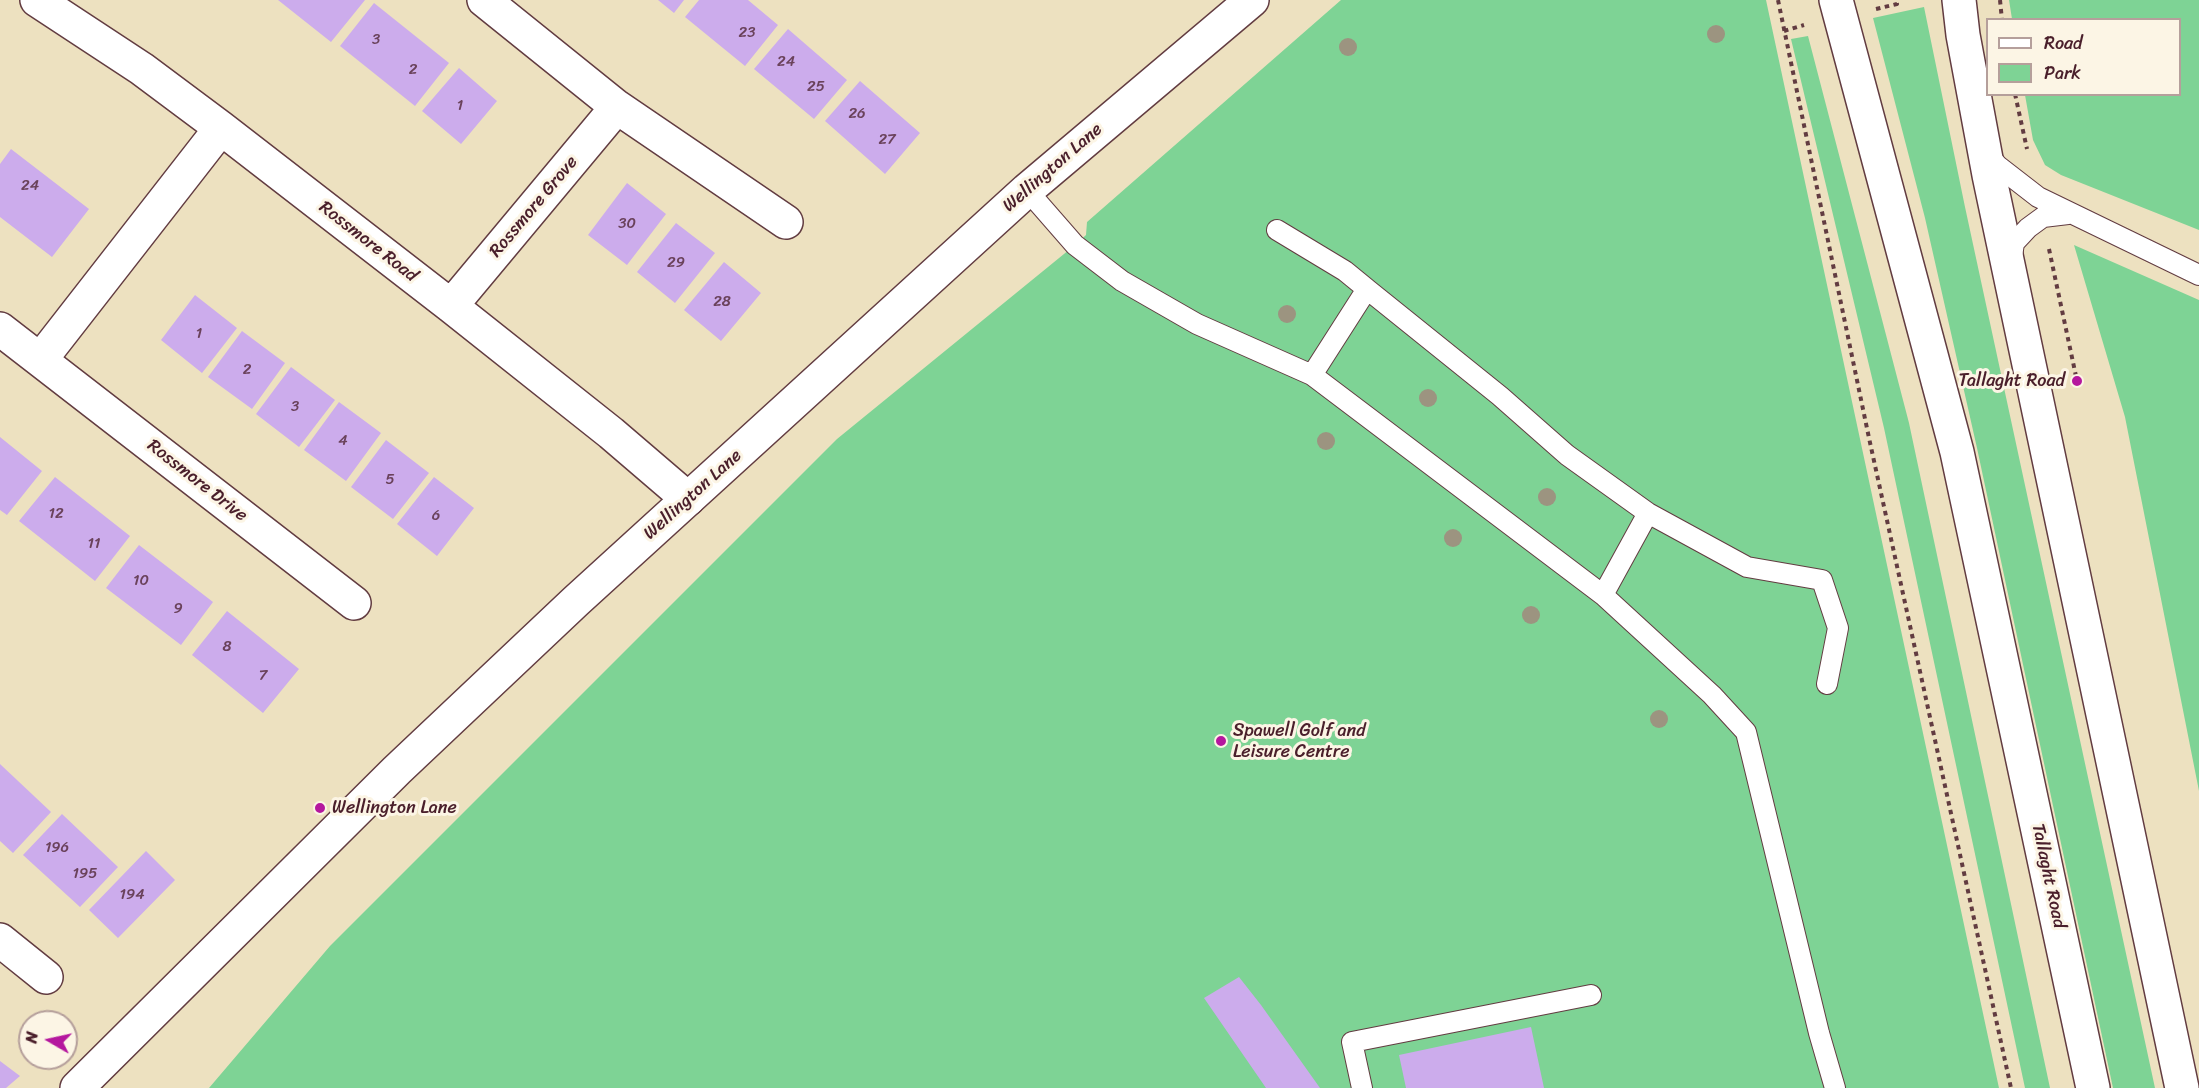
<!DOCTYPE html>
<style>
body{margin:0}
#map{position:relative;width:2199px;height:1088px;overflow:hidden;background:#ede1c0;font-family:Sriracha,sans-serif}
canvas{display:block}
.legend{position:absolute;left:1986px;top:18px;width:195px;height:78px;box-sizing:border-box;background:#fcf5e5;border:2px solid #b59f9b;margin:0;padding:8px 10px;list-style:none;font-size:18px;color:#4a1f2b}
.legend li{display:flex;align-items:center;gap:12px;height:30px}
.legend b{width:30px;border:2px solid #b59f9b}
.north{position:absolute;left:18px;top:1010px;width:60px;height:60px;box-sizing:border-box;background:#fcf5e5;border:2px solid #b59f9b;border-radius:50%;rotate:279deg;font-size:16px;font-weight:700;line-height:24px;text-align:center;color:#4a1f2b}
.north::after{content:'';display:block;margin:auto;width:21px;height:27px;background:#b5179e;clip-path:polygon(50% 0,100% 100%,50% 72%,0 100%)}
</style>
<div id="map">
<canvas width="2199" height="1088"></canvas>
<ul class="legend">
<li><b style="height:8px;background:#fff"></b>Road</li>
<li><b style="height:16px;background:#7ed395"></b>Park</li>
</ul>
<div class="north">N</div>
</div>
<script>
const ctx = document.querySelector('canvas').getContext('2d');
ctx.lineJoin = 'round';
function fillPath(path, color) {
  ctx.fillStyle = color;
  ctx.fill(path, 'evenodd');
}
function toPath(rows) {
  const path = new Path2D();
  for (const r of rows) {
    path.moveTo(r[0], r[1]);
    for (let i = 2; i < r.length; i += 2) path.lineTo(r[i], r[i + 1]);
  }
  return path;
}
function trace(path, color, width, dash) {
  ctx.strokeStyle = color;
  ctx.lineWidth = width;
  ctx.lineCap = dash ? 'butt' : 'round';
  ctx.setLineDash(dash || []);
  ctx.stroke(path);
}
function write(font, color, halo, rows, align = 'center') {
  ctx.font = font + ' Sriracha,sans-serif';
  ctx.lineWidth = 6;
  ctx.setLineDash([]);
  ctx.textBaseline = 'middle';
  ctx.strokeStyle = halo;
  ctx.fillStyle = color;
  for (const [text, x, y, turn = 0] of rows) {
    ctx.save();
    ctx.translate(x, y);
    ctx.rotate((+turn || 0) * Math.PI / 180);
    ctx.textAlign = isNaN(turn) ? turn : align;
    if (halo) ctx.strokeText(text, 0, 0);
    ctx.fillText(text, 0, 0);
    ctx.restore();
  }
}
const green = toPath([
 [1341,0,1766,0,1999,1088,209,1088,330,946,837,439,1075,245,1086,235,1087,222],
 [2009,0,2199,0,2199,230,2061,175,2045,165,2033,140,2025,95,2180,94,2180,20,2012,19],
 [1924,7,1965,207,2155,1088,2113,1088,1977,448,1925,218,1873,18],
 [1808,36,1909,423,2050,1088,2025,1088,1884,428,1791,39],
 [2074,245,2199,300,2199,791,2125,417]
]);
const building = toPath([
 [278,0,365,0,331,42],
 [658,0,684,0,674,13],
 [699,0,748,0,778,25,745,66,685,17],
 [374,3,449,63,415,106,340,46],
 [788,29,847,80,814,119,754,69],
 [459,68,497,101,461,144,422,111],
 [860,81,920,133,885,174,825,121],
 [11,149,89,209,52,257,0,217,0,164],
 [627,183,666,214,627,265,588,235],
 [676,223,715,253,675,303,637,272],
 [724,262,761,293,721,341,684,310],
 [195,295,237,328,202,373,161,340],
 [242,331,285,363,252,409,208,377],
 [291,367,335,400,299,447,256,414],
 [339,402,381,433,346,481,304,450],
 [0,437,42,471,7,515,0,510],
 [386,440,429,473,393,519,351,487],
 [55,477,130,536,95,581,19,521],
 [434,477,474,508,437,556,397,524],
 [139,545,213,602,181,645,106,588],
 [227,611,299,669,263,713,192,655],
 [0,764,51,812,13,853,0,841],
 [62,814,118,867,80,907,23,855],
 [146,851,175,880,118,938,89,910],
 [1239,977,1261,1005,1320,1088,1266,1088,1204,998],
 [1531,1027,1544,1088,1406,1088,1399,1055],
 [0,1061,20,1076,6,1088,0,1088]
]);
const path = toPath([
 [1778,0,1869,438,2011,1088],
 [2000,0,2002,20],
 [1876,9,1897,4,1896,0],
 [1784,31,1804,25],
 [2015,94,2027,149],
 [2049,249,2077,381,2070,383]
]);
const lane = toPath([
 [1987,154,1998,166,2038,197,2199,275],
 [1027,190,1075,245,1122,281,1197,324,1312,375,1603,595,1712,695,1746,732,1819,1033,1835,1088],
 [1277,230,1345,271,1367,289,1312,375],
 [2011,263,2014,243,2028,228,2043,217,2068,214],
 [1367,289,1500,396,1567,455,1648,513,1747,567,1822,580,1838,628,1827,684],
 [1603,595,1648,513],
 [1362,1088,1352,1042,1591,995]
]);
const street = toPath([
 [37,0,142,69,221,128,451,306,611,433,688,499],
 [484,0,617,107,786,222],
 [451,306,617,107],
 [0,329,354,603],
 [41,359,221,128],
 [0,940,46,977]
]);
const secondary = toPath([
 [1836,0,1957,452,2093,1088],
 [1959,0,1963,35,1989,175,2182,1088],
 [77,1088,397,770,576,601,1027,190,1252,0]
]);
const trees = [
 [1716,34],
 [1348,47],
 [1287,314],
 [1428,398],
 [1326,441],
 [1547,497],
 [1453,538],
 [1531,615],
 [1659,719]
];
const markers = [
 [2077,381,6,"#b5179e"],
 [1221,741,6,"#b5179e"],
 [320,808,6,"#b5179e"]
];
const numberNames = [
 ["23",747,33],
 ["3",376,40],
 ["24",786,62],
 ["2",413,70],
 ["25",816,87],
 ["1",460,106],
 ["26",857,114],
 ["27",887,140],
 ["24",30,186],
 ["30",627,224],
 ["29",676,263],
 ["28",722,302],
 ["1",199,334],
 ["2",247,370],
 ["3",295,407],
 ["4",343,441],
 ["5",390,480],
 ["12",56,514],
 ["6",436,516],
 ["11",94,544],
 ["10",141,581],
 ["9",178,609],
 ["8",227,647],
 ["7",263,676],
 ["196",57,848],
 ["195",85,874],
 ["194",132,895]
];
const streetNames = [
 ["Wellington Lane",1053,168,-41],
 ["Rossmore Grove",534,207,-50],
 ["Rossmore Road",368,242,38],
 ["Rossmore Drive",197,481,38],
 ["Wellington Lane",693,495,-42],
 ["Tallaght Road",2048,876,78]
];
const poiNames = [
 ["Tallaght Road",2065,381,"right"],
 ["Spawell Golf and",1233,731],
 ["Leisure Centre",1233,752],
 ["Wellington Lane",332,808]
];
fillPath(green, '#7ed395');
fillPath(building, '#ccacec');
trace(lane, '#623c41', 22);
trace(street, '#623c41', 36);
trace(secondary, '#623c41', 36);
trace(path, '#623c41', 4, [4.5, 4.5]);
trace(lane, '#fff', 20);
trace(street, '#fff', 33);
trace(secondary, '#fff', 33);
ctx.fillStyle = '#9c9480';
for (const [x, y] of trees) {
  ctx.beginPath();
  ctx.arc(x, y, 9, 0, 2 * Math.PI);
  ctx.fill();
}
for (const [x, y, r, color] of markers) {
  const dot = new Path2D();
  dot.arc(x, y, r, 0, 2 * Math.PI);
  ctx.fillStyle = color;
  ctx.fill(dot);
  trace(dot, '#fcf5e5', 2);
}
write('15px', '#6a425b', null, numberNames);
write('18px', '#4a1f2b', '#fcf5e5', streetNames);
write('18px', '#4a1f2b', '#fcf5e5', poiNames, 'left');
</script>
